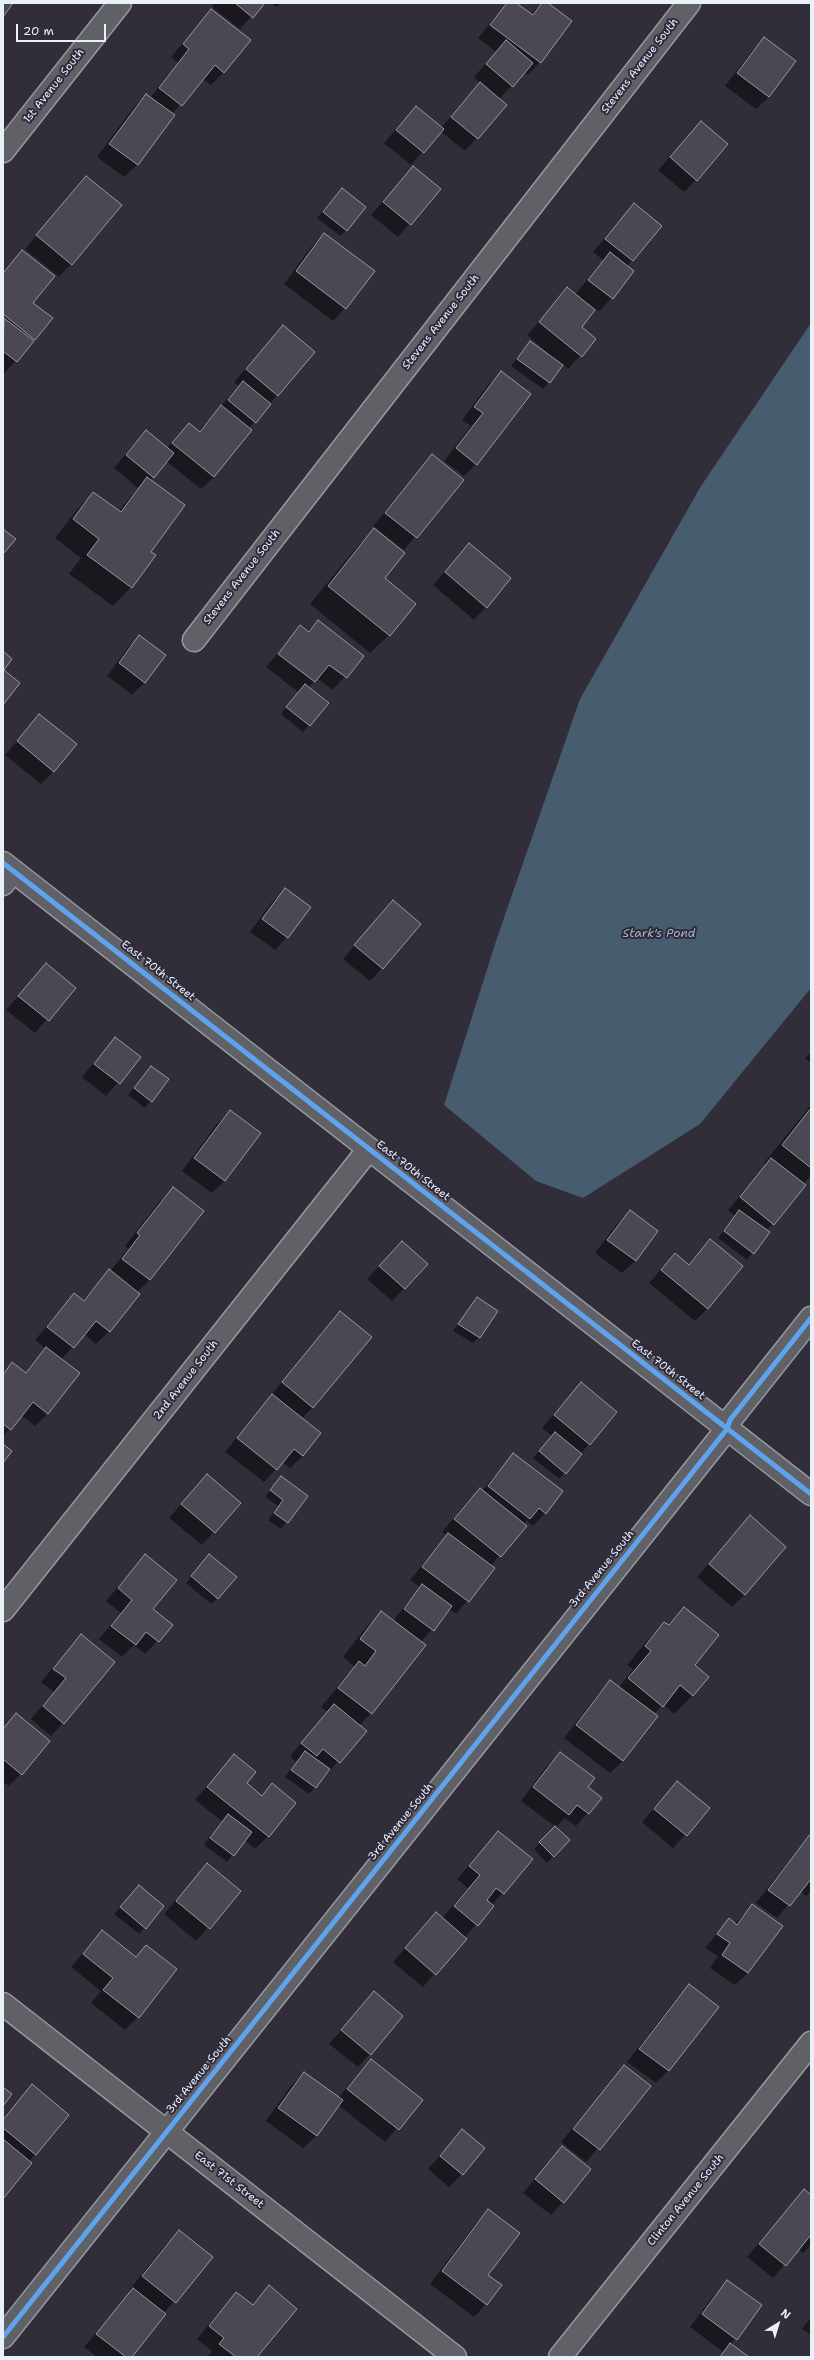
<!DOCTYPE html>
<style>
body{margin:0}
#map{position:relative;width:814px;height:2360px;overflow:hidden;background:#312e39;font-family:"Shantell Sans",sans-serif}
canvas{display:block}
.frame{position:absolute;inset:0;border:4px solid #e8f1f8;pointer-events:none}
.north{position:absolute;left:758px;top:2304px;width:40px;height:40px;-webkit-text-stroke:3px #2f2a3d;paint-order:stroke;rotate:38deg;font-size:11px;font-weight:700;line-height:16px;text-align:center;color:#e8f1f8}
.north::after{content:'';display:block;margin:auto;width:14px;height:18px;background:#e8f1f8;clip-path:polygon(50% 0,100% 100%,50% 72%,0 100%)}
.scale{position:absolute;left:16px;top:24px;width:90px;height:18px;box-sizing:border-box;border:2px solid #e8f1f8;border-top:0;padding-left:5px;font-size:12px;line-height:14px;white-space:nowrap;color:#e8f1f8;-webkit-text-stroke:3px #2f2a3d;paint-order:stroke}
</style>
<div id="map">
<canvas width="814" height="2360"></canvas>
<div class="frame"></div>
<div class="north">N</div>
<div class="scale">20 m</div>
</div>
<script>
const ctx = document.querySelector('canvas').getContext('2d');
ctx.lineJoin = 'round';
function fillPath(path, color) {
  ctx.fillStyle = color;
  ctx.fill(path, 'evenodd');
}
function toPath(rows) {
  const path = new Path2D();
  for (const r of rows) {
    path.moveTo(r[0], r[1]);
    for (let i = 2; i < r.length; i += 2) path.lineTo(r[i], r[i + 1]);
  }
  return path;
}
function trace(path, color, width, dash) {
  ctx.strokeStyle = color;
  ctx.lineWidth = width;
  ctx.lineCap = dash ? 'butt' : 'round';
  ctx.setLineDash(dash || []);
  ctx.stroke(path);
}
function write(font, color, halo, rows, align = 'center') {
  ctx.font = font + ' "Shantell Sans",sans-serif';
  ctx.lineWidth = 4;
  ctx.setLineDash([]);
  ctx.textBaseline = 'middle';
  ctx.strokeStyle = halo;
  ctx.fillStyle = color;
  for (const [text, x, y, turn = 0] of rows) {
    ctx.save();
    ctx.translate(x, y);
    ctx.rotate((+turn || 0) * Math.PI / 180);
    ctx.textAlign = isNaN(turn) ? turn : align;
    if (halo) ctx.strokeText(text, 0, 0);
    ctx.fillText(text, 0, 0);
    ctx.restore();
  }
}
const water = toPath([
 [811,323,811,988,700,1124,583,1198,536,1181,444,1105,497,938,580,699,701,486]
]);
const shadow = toPath([
 [215,3,263,3,240,29,212,7],
 [272,3,281,3,277,7],
 [507,3,514,3,531,14,542,3,546,3,540,62,528,75,524,72,499,99,506,105,465,151,440,131,411,165,384,143,416,107,441,128,480,83,474,77,496,52,478,38],
 [211,10,224,72,211,85,203,79,172,114,137,165,124,177,97,157,133,108,146,95,150,98,178,63,171,57],
 [764,38,769,97,756,109,725,86,752,51],
 [701,122,696,180,684,192,658,170],
 [413,168,439,190,398,237,371,215],
 [86,177,71,264,59,277,25,249],
 [342,189,346,230,340,236,317,218],
 [634,205,661,226,627,266,633,271,612,298,599,311,587,302,586,303,580,327,595,339,568,369,563,364,543,389,511,366,530,342,555,361,556,360,527,335,568,289,575,295,603,260,593,252],
 [324,234,345,308,333,321,284,284,312,246],
 [22,251,32,303,34,339,4,374,3,271],
 [283,326,277,395,249,428,251,430,214,477,201,489,166,461,150,480,149,552,155,556,131,587,113,606,69,574,81,558,55,538,75,512,93,493,118,512,138,488,114,468,134,444,146,431,167,448,189,424,198,432,239,386,234,382],
 [501,373,476,464,464,476,444,461,471,426,462,420,488,385],
 [432,456,462,480,404,550,373,526],
 [374,530,384,579,414,604,389,635,370,653,310,604,356,548],
 [469,544,486,607,474,620,433,585],
 [318,621,362,656,333,690,317,678,308,688,309,725,303,732,281,714,298,692,266,667,300,627,307,632],
 [139,636,145,682,132,695,107,676,127,649],
 [39,715,54,771,41,784,5,755],
 [285,890,287,937,275,950,250,932,272,902],
 [393,901,382,968,370,981,343,959],
 [46,965,74,988,35,1033,6,1010],
 [115,1038,140,1057,106,1096,82,1077],
 [811,1052,811,1063,805,1058],
 [151,1067,168,1080,145,1108,128,1095],
 [811,1105,811,1175,766,1231,768,1233,747,1260,718,1238,735,1216,728,1210,766,1165,764,1163],
 [230,1111,225,1180,212,1193,182,1171,217,1124],
 [173,1188,203,1211,150,1280,136,1293,138,1295,109,1331,96,1344,84,1334,61,1360,48,1413,35,1426,21,1415,3,1436,3,1373,13,1364,25,1373,46,1349,35,1340,74,1294,82,1301,110,1271,128,1249,125,1246,160,1201],
 [630,1211,657,1231,635,1261,622,1273,595,1253,617,1224],
 [710,1241,708,1308,695,1321,649,1283,675,1254,688,1265],
 [402,1242,427,1264,392,1301,367,1279],
 [477,1298,479,1337,473,1343,453,1331],
 [340,1312,313,1407,301,1419,303,1456,290,1468,282,1462,264,1482,225,1452,328,1325],
 [581,1383,589,1444,559,1479,533,1458,552,1436,542,1428],
 [513,1454,545,1513,533,1526,527,1521,523,1525,491,1566,494,1569,456,1614,449,1609,421,1642,371,1713,359,1726,365,1731,309,1794,285,1777,296,1762,290,1756,328,1712,321,1707,355,1667,343,1657,363,1631,381,1612,393,1621,420,1587,410,1580,447,1535,442,1532,467,1502,480,1489,482,1491],
 [207,1475,239,1503,202,1545,169,1518],
 [281,1477,307,1496,281,1529,268,1520,278,1506,265,1497],
 [750,1517,745,1594,732,1607,697,1577],
 [145,1555,151,1609,171,1626,145,1654,134,1645,122,1657,99,1639,121,1613,106,1601],
 [203,1562,218,1598,211,1604,186,1583],
 [684,1608,693,1666,693,1695,674,1714,663,1704,654,1714,623,1761,610,1773,564,1738,598,1694,610,1681,619,1687,633,1669,627,1665,646,1642,664,1623,667,1625],
 [81,1635,63,1723,51,1736,31,1719,54,1692,41,1682],
 [16,1714,21,1774,9,1786,3,1782,3,1728],
 [560,1753,586,1788,600,1798,576,1826,565,1818,555,1828,568,1840,547,1863,534,1849,556,1827,521,1801,547,1766],
 [234,1755,246,1784,261,1796,272,1785,268,1836,255,1849,245,1840,227,1862,204,1845,222,1821,195,1800],
 [677,1782,709,1808,673,1848,642,1822],
 [498,1832,531,1859,423,1987,393,1962,436,1913,442,1918,468,1888,457,1879],
 [811,1833,811,1891,806,1896,800,1891,777,1918,756,1903],
 [207,1864,240,1891,196,1941,164,1914],
 [139,1886,163,1906,139,1934,114,1914],
 [752,1905,781,1926,748,1973,735,1985,710,1968,718,1956,705,1948,729,1920,735,1924],
 [102,1931,135,1957,146,1947,138,2017,125,2030,91,2003,101,1991,71,1967],
 [690,1985,717,2007,668,2071,656,2083,627,2062,677,1998],
 [374,1993,370,2054,358,2067,329,2044],
 [371,2060,421,2100,385,2142,338,2105,316,2136,303,2148,266,2121,291,2086,304,2073,338,2098],
 [625,2066,650,2086,586,2162,561,2142],
 [32,2086,35,2154,3,2197,3,2118],
 [462,2131,462,2174,449,2187,428,2169],
 [562,2147,563,2202,551,2215,523,2193],
 [804,2190,811,2196,811,2245,803,2253,798,2249,773,2278,747,2257],
 [489,2211,486,2304,474,2317,430,2284,476,2223],
 [179,2232,211,2258,164,2313,131,2357,97,2357,84,2347,132,2291,130,2289,166,2244],
 [728,2282,761,2306,731,2344,748,2357,719,2357,723,2352,690,2327,715,2294],
 [269,2287,256,2357,207,2357,212,2351,197,2339,224,2306,236,2294,251,2305],
 [811,2317,811,2335,802,2329]
]);
const building = toPath([
 [3,3,13,3,3,17,3,3],
 [235,3,265,3,253,18,235,3],
 [507,3,516,3,533,15,542,3,548,3,572,21,541,63,490,25,507,3],
 [211,9,251,40,224,73,215,65,182,106,159,88,189,49,183,44,211,9],
 [764,37,796,61,769,97,737,73,764,37],
 [506,40,533,63,513,87,486,64,506,40],
 [480,82,507,105,478,139,451,117,480,82],
 [146,94,175,115,138,165,109,144,146,94],
 [416,106,444,129,424,153,396,130,416,106],
 [701,121,728,144,697,181,670,157,701,121],
 [413,166,441,189,411,225,383,202,413,166],
 [86,176,122,205,72,265,36,235,86,176],
 [342,188,366,207,347,231,323,212,342,188],
 [634,203,662,226,633,261,605,239,634,203],
 [324,233,375,271,346,309,296,271,324,233],
 [22,250,55,276,33,303,53,318,35,340,3,314,3,273,22,250],
 [610,252,634,271,613,299,588,280,610,252],
 [567,287,595,310,582,327,596,339,582,357,539,322,567,287],
 [4,318,34,341,17,362,3,351,4,318],
 [283,325,315,352,278,396,246,369,283,325],
 [530,341,563,365,550,383,517,359,530,341],
 [501,371,531,394,477,465,456,448,483,413,474,407,501,371],
 [243,381,271,404,256,423,228,400,243,381],
 [221,405,252,430,214,477,172,443,189,423,200,432,221,405],
 [146,430,174,453,154,478,126,455,146,430],
 [432,454,464,480,417,538,385,513,432,454],
 [147,477,185,505,151,552,156,555,132,588,87,555,99,539,73,519,93,492,121,512,147,477],
 [374,528,405,553,385,578,416,604,390,636,328,586,374,528],
 [3,529,16,539,3,554,3,529],
 [469,543,511,578,487,608,445,572,469,543],
 [318,620,364,656,347,678,329,665,315,682,278,654,300,625,309,632,318,620],
 [139,635,166,655,145,683,119,663,139,635],
 [3,651,12,659,4,670,20,683,3,705,3,651],
 [305,684,329,703,310,726,286,707,305,684],
 [39,714,77,744,54,772,17,741,39,714],
 [285,888,311,907,288,938,262,919,285,888],
 [393,900,421,924,383,969,354,945,393,900],
 [46,963,76,988,49,1021,18,996,46,963],
 [115,1037,141,1057,120,1084,94,1064,115,1037],
 [151,1066,169,1079,152,1102,134,1088,151,1066],
 [811,1108,811,1168,782,1145,811,1108],
 [230,1110,261,1133,225,1181,194,1158,230,1110],
 [771,1158,806,1185,774,1225,740,1197,771,1158],
 [173,1187,204,1211,150,1280,122,1259,140,1235,137,1233,173,1187],
 [630,1210,658,1231,636,1261,607,1240,630,1210],
 [739,1210,770,1232,754,1254,724,1231,739,1210],
 [710,1239,743,1266,708,1309,661,1270,675,1253,689,1265,710,1239],
 [402,1241,428,1264,405,1289,379,1266,402,1241],
 [109,1269,140,1294,110,1332,96,1321,74,1348,47,1327,74,1293,84,1301,109,1269],
 [477,1297,498,1311,480,1338,458,1324,477,1297],
 [340,1311,372,1337,313,1408,282,1382,340,1311],
 [46,1347,80,1373,48,1414,33,1402,11,1430,3,1424,3,1375,12,1362,26,1373,46,1347],
 [581,1382,617,1412,590,1445,554,1415,581,1382],
 [272,1394,321,1433,303,1456,294,1449,277,1470,237,1438,272,1394],
 [555,1432,582,1454,566,1474,539,1451,555,1432],
 [3,1444,12,1451,3,1463,3,1444],
 [513,1453,563,1491,546,1514,539,1508,530,1519,488,1486,513,1453],
 [207,1474,241,1503,215,1533,181,1504,207,1474],
 [281,1476,308,1496,288,1523,274,1513,283,1500,270,1490,281,1476],
 [480,1488,527,1526,501,1557,454,1519,480,1488],
 [750,1515,786,1547,745,1595,709,1564,750,1515],
 [448,1533,495,1568,469,1602,422,1567,448,1533],
 [145,1554,177,1580,153,1609,173,1625,159,1642,146,1632,136,1645,111,1626,132,1600,118,1588,145,1554],
 [209,1554,237,1577,218,1599,191,1576,209,1554],
 [422,1584,452,1606,434,1631,404,1609,422,1584],
 [684,1607,719,1635,695,1665,709,1677,693,1696,680,1685,663,1707,628,1678,651,1651,645,1646,664,1622,669,1625,684,1607],
 [381,1611,426,1645,372,1714,338,1688,359,1661,365,1666,376,1651,360,1639,381,1611],
 [81,1634,115,1662,64,1724,43,1706,66,1678,53,1669,81,1634],
 [610,1680,658,1716,623,1761,576,1725,610,1680],
 [334,1704,367,1731,340,1763,323,1749,317,1756,301,1743,334,1704],
 [16,1713,50,1741,22,1775,3,1759,3,1729,16,1713],
 [305,1751,330,1769,316,1788,291,1770,305,1751],
 [560,1752,595,1778,588,1787,602,1798,589,1814,577,1805,569,1815,533,1787,560,1752],
 [234,1754,256,1772,247,1783,262,1796,272,1783,296,1803,269,1837,207,1787,234,1754],
 [677,1781,710,1808,687,1836,654,1809,677,1781],
 [228,1814,252,1832,234,1856,210,1838,228,1814],
 [555,1826,570,1840,554,1857,539,1842,555,1826],
 [498,1831,533,1859,504,1894,496,1888,487,1900,494,1906,478,1926,454,1906,480,1875,469,1866,498,1831],
 [811,1833,811,1879,790,1906,768,1890,811,1833],
 [207,1863,241,1891,210,1929,176,1901,207,1863],
 [139,1885,164,1906,146,1929,120,1907,139,1885],
 [752,1904,783,1926,748,1973,722,1955,730,1943,717,1934,729,1918,737,1925,752,1904],
 [436,1912,467,1939,436,1975,405,1948,436,1912],
 [102,1930,136,1957,146,1945,177,1969,139,2018,103,1990,113,1978,83,1954,102,1930],
 [689,1984,719,2007,669,2071,639,2049,689,1984],
 [374,1991,403,2016,371,2055,341,2030,374,1991],
 [371,2059,423,2100,399,2130,347,2089,371,2059],
 [624,2065,651,2086,600,2150,573,2129,624,2065],
 [304,2072,343,2100,317,2136,278,2108,304,2072],
 [32,2084,69,2115,36,2155,3,2128,3,2120,32,2084],
 [3,2087,12,2094,3,2106,3,2087],
 [462,2129,485,2148,463,2175,440,2156,462,2129],
 [3,2139,32,2163,3,2199,3,2139],
 [562,2146,591,2169,564,2203,535,2179,562,2146],
 [804,2189,811,2195,811,2237,810,2236,786,2266,759,2244,804,2189],
 [488,2209,520,2233,488,2275,502,2285,487,2305,442,2271,488,2209],
 [179,2230,213,2257,176,2303,142,2276,179,2230],
 [727,2280,762,2305,737,2340,702,2314,727,2280],
 [269,2285,297,2309,257,2357,236,2357,219,2344,224,2338,209,2326,236,2292,253,2305,269,2285],
 [133,2288,166,2314,132,2357,126,2357,96,2334,133,2288],
 [730,2343,749,2357,720,2357,730,2343]
]);
const minor = toPath([
 [3,151,120,3],
 [194,640,689,3],
 [3,884,13,871],
 [3,1610,369,1149],
 [3,2004,455,2357],
 [3,2337,727,1429,730,1420,811,1318],
 [560,2357,811,2043]
]);
const tertiary = toPath([
 [3,863,811,1494]
]);
const cycleway = toPath([
 [3,863,811,1494],
 [3,2337,727,1429,730,1420,811,1318]
]);
const streetNames = [
 ["Stevens Avenue South",640,66,-52],
 ["1st Avenue South",54,86,-52],
 ["Stevens Avenue South",441,322,-52],
 ["Stevens Avenue South",242,577,-52],
 ["East 70th Street",158,971,38],
 ["East 70th Street",413,1171,38],
 ["East 70th Street",668,1370,38],
 ["2nd Avenue South",186,1380,-52],
 ["3rd Avenue South",602,1569,-51],
 ["3rd Avenue South",401,1822,-51],
 ["3rd Avenue South",199,2075,-51],
 ["East 71st Street",229,2180,38],
 ["Clinton Avenue South",686,2200,-51]
];
const waterNames = [
 ["Stark's Pond",659,934]
];
fillPath(water, '#485c6f');
fillPath(shadow, '#0007');
fillPath(building, '#4c4853');
trace(building, '#98999f', 1);
trace(minor, '#98999f', 25);
trace(tertiary, '#98999f', 25);
trace(minor, '#606067', 22);
trace(tertiary, '#606067', 22);
trace(cycleway, '#60a3ed', 5);
write('11px', '#e8f1f8', '#2f2a3d', streetNames);
write('italic 12px', '#a9b7c3', '#2f2a3d', waterNames);
</script>
